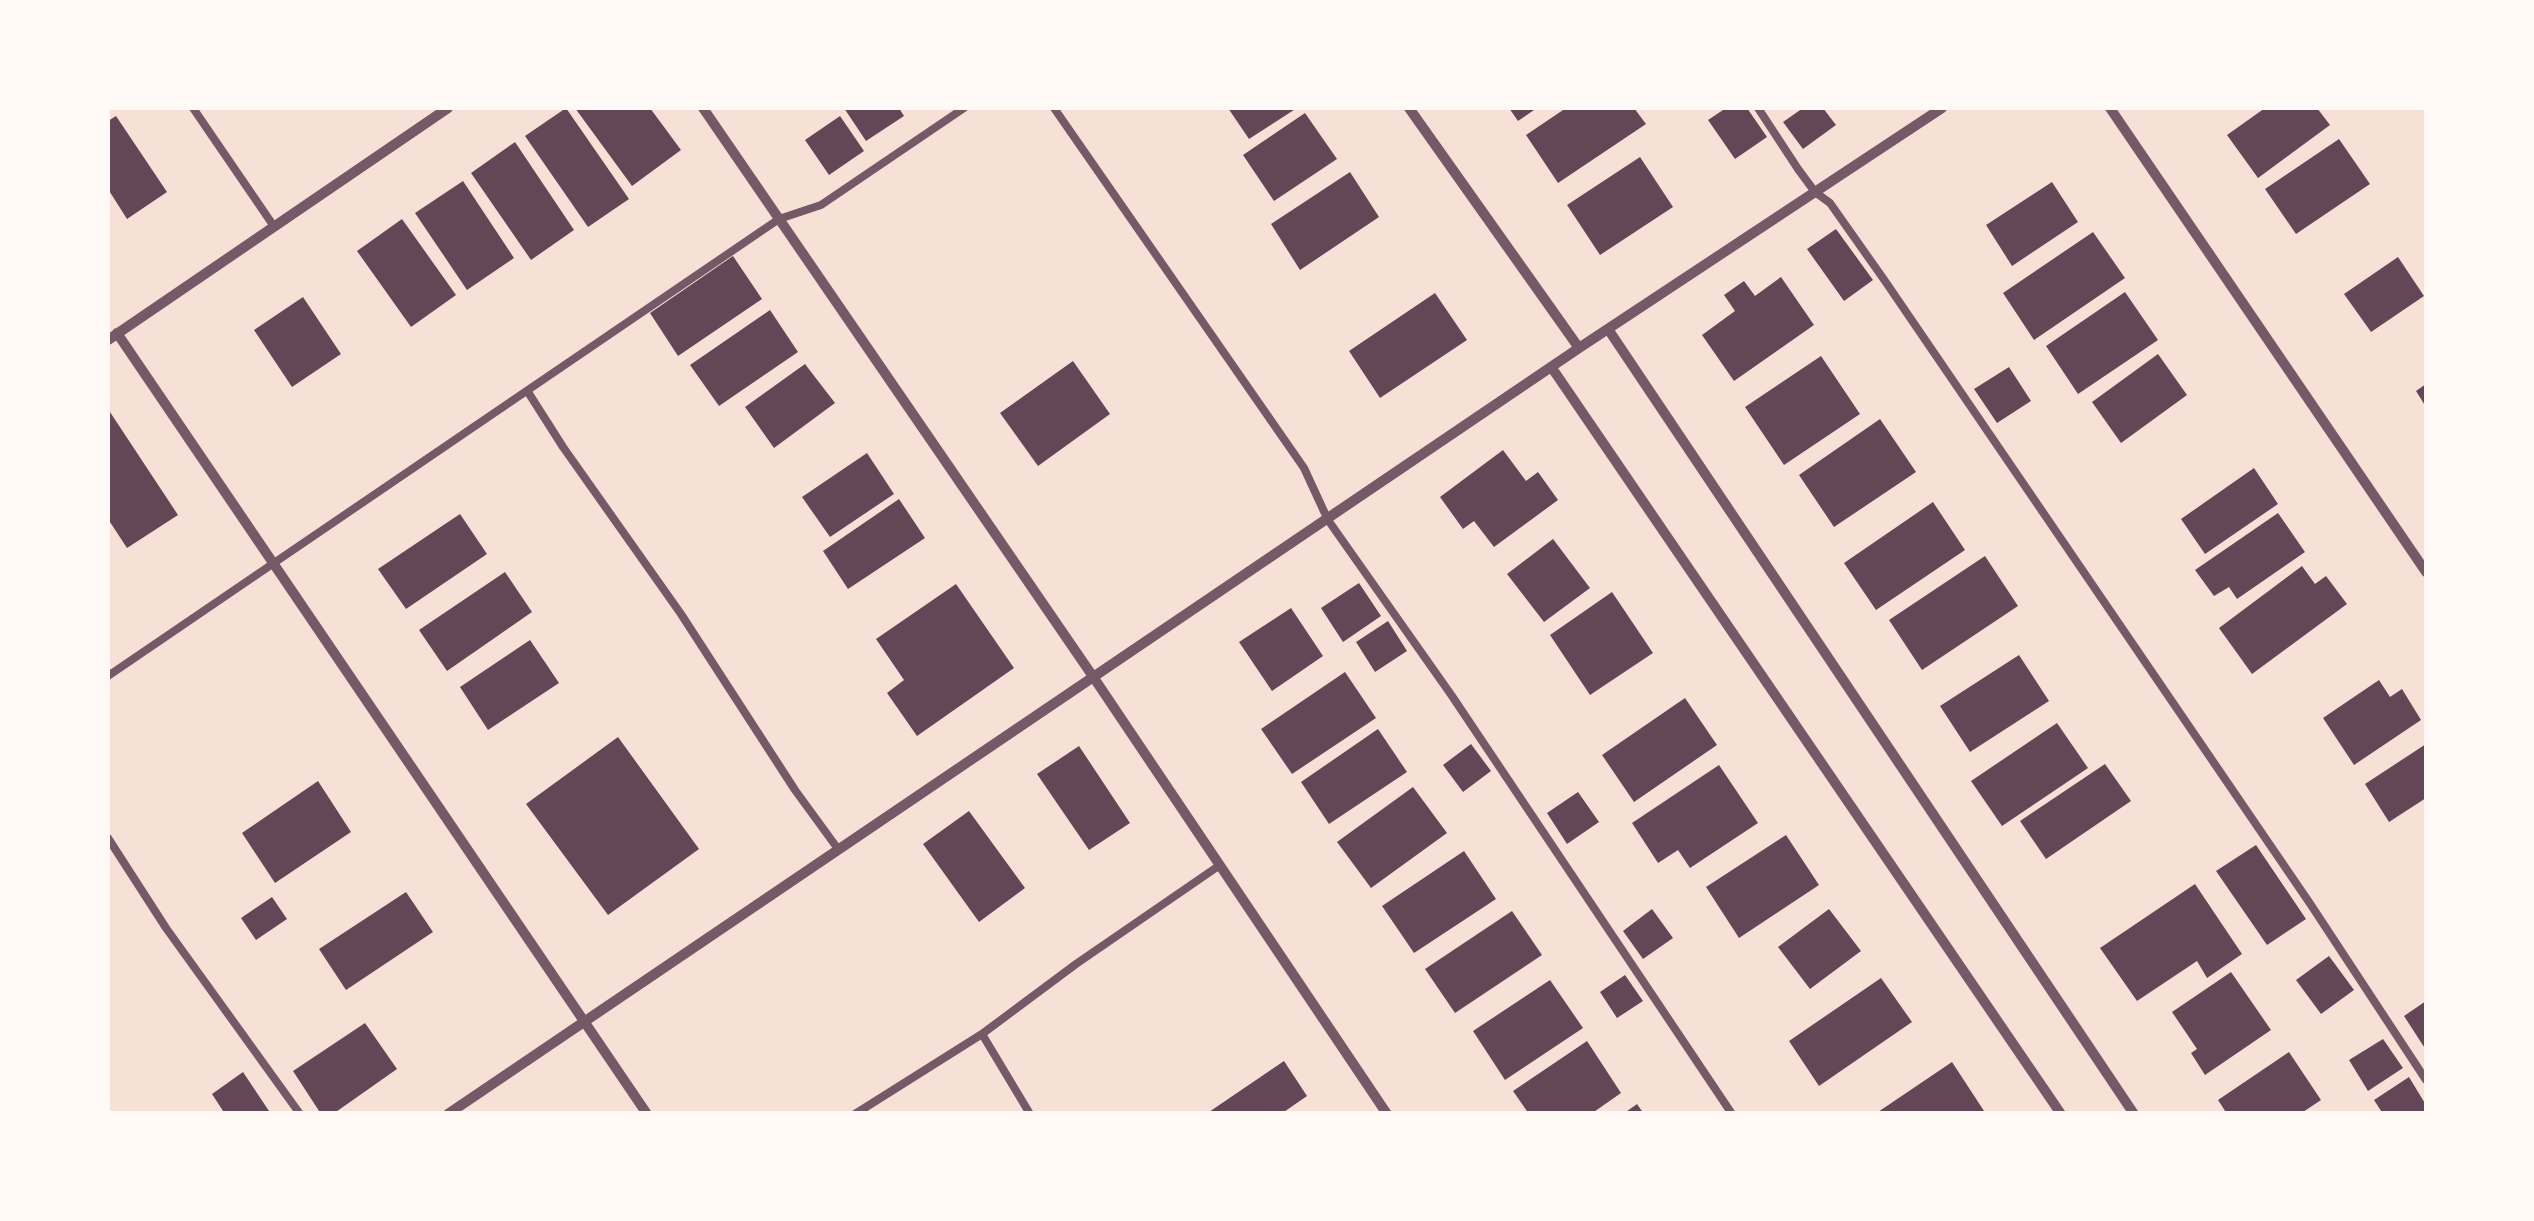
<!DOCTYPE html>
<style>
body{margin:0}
#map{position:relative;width:2534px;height:1221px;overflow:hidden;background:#f7e1d7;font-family:"Exo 2",sans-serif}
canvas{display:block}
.frame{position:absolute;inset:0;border:110px solid #fffaf5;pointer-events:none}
</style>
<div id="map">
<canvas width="2534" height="1221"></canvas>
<div class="frame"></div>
</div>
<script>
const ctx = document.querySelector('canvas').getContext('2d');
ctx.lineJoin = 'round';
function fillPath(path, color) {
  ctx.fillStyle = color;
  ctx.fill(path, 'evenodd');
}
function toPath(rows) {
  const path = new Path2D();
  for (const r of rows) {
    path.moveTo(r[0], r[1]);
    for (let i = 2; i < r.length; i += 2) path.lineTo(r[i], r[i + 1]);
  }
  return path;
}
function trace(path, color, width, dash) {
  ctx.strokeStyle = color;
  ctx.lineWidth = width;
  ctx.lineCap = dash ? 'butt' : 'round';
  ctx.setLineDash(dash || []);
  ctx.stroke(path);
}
const building = toPath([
 [566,108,629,199,588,227,525,136],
 [575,108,650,108,681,150,632,186],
 [844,108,899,108,904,116,866,141],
 [1228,108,1297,108,1249,139],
 [1509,108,1537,108,1518,121],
 [1566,108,1634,108,1646,124,1558,183,1526,135],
 [1726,108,1747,108,1767,137,1735,159,1708,120],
 [1803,108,1823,108,1836,125,1803,149,1783,122],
 [2265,108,2317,108,2330,125,2258,178,2227,135],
 [1305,113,1337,159,1274,201,1243,155],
 [116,116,167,192,127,219,108,189,108,121],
 [840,116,864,151,829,175,805,140],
 [2339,139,2370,184,2296,234,2265,189],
 [515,142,574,230,531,260,471,173],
 [1640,157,1673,207,1600,255,1567,205],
 [1350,172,1379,217,1300,270,1271,224],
 [463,181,514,258,467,290,415,213],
 [2052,182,2078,222,2012,266,1986,225],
 [402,219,456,295,411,327,357,251],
 [1836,229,1873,280,1844,301,1807,249],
 [2093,232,2125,278,2034,340,2003,293],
 [733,256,762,299,678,356,650,313],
 [2398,257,2424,296,2371,332,2344,294],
 [1781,277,1814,325,1734,381,1702,335,1735,311,1724,295,1744,281,1755,296],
 [2125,292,2158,340,2078,394,2046,346],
 [1435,293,1467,340,1380,398,1349,351],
 [303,297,341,354,292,387,254,330],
 [770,310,798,352,719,406,690,365],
 [2158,354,2187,395,2121,443,2092,402],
 [1821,356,1860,414,1784,465,1745,407],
 [1073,361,1110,414,1038,466,1000,413],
 [805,364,835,403,774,448,745,407],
 [2009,367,2031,401,1997,423,1974,389],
 [2426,384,2426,407,2416,391],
 [108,409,178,515,127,548,108,519],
 [1880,419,1916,472,1834,527,1799,475],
 [1503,450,1526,481,1538,472,1558,500,1494,547,1474,521,1463,529,1440,497],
 [867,453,894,494,830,537,802,497],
 [2254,468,2278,504,2205,554,2181,519],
 [899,499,925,538,848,589,823,551],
 [1933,502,1965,550,1876,610,1844,563],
 [2278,513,2305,552,2237,599,2229,587,2214,596,2195,570],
 [460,514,487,554,406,609,378,569],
 [1553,539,1590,588,1544,622,1507,574],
 [1985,556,2018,606,1922,670,1889,620],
 [2302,566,2315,584,2326,576,2347,604,2252,674,2219,628],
 [505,572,532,612,447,671,419,630],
 [1359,583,1381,616,1343,642,1321,608],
 [956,584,1014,668,917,736,887,693,904,680,876,639],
 [1612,592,1653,653,1590,695,1550,635],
 [1291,608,1323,656,1272,691,1239,642],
 [1388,621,1407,651,1375,672,1356,642],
 [530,640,559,683,488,730,460,687],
 [2019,655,2049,701,1970,752,1940,706],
 [1345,672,1376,718,1292,774,1261,729],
 [2379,680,2390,697,2402,689,2421,720,2354,765,2323,718],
 [1685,698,1717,745,1634,802,1602,755],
 [2057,723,2088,768,2002,826,1971,781],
 [1378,729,1407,772,1329,824,1301,782],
 [618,737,699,849,608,915,526,804],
 [1471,744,1491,771,1463,792,1443,765],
 [2426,744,2426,798,2389,822,2365,784],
 [1079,746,1130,823,1089,850,1037,774],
 [2105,764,2131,801,2046,859,2020,821],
 [1719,765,1758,823,1690,868,1678,850,1658,863,1632,823],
 [318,781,351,832,275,883,242,833],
 [1413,787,1447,833,1371,888,1337,842],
 [1578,792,1599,822,1567,844,1547,813],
 [969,811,1025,888,979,922,923,844],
 [1786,835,1819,885,1739,938,1706,887],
 [2256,845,2306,919,2267,945,2216,871],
 [1464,851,1496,899,1414,953,1382,906],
 [2195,884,2242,954,2207,978,2197,961,2137,1001,2100,948],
 [406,892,433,932,346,990,319,949],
 [272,897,287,919,256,940,241,918],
 [1652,909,1673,938,1643,959,1623,931],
 [1829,909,1861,951,1810,989,1778,947],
 [1512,911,1542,955,1455,1013,1425,969],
 [2329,956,2354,990,2321,1014,2296,980],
 [2231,972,2271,1030,2205,1075,2191,1053,2197,1049,2172,1012],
 [1625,975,1643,1001,1617,1018,1600,992],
 [1881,978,1912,1022,1819,1086,1789,1041],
 [1550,980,1583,1028,1505,1080,1473,1031],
 [2426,1001,2426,1050,2404,1016],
 [365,1023,397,1069,333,1114,321,1114,293,1071],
 [2383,1039,2403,1068,2368,1091,2349,1060],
 [1587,1041,1621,1093,1591,1114,1529,1114,1513,1091],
 [2289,1052,2321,1100,2300,1114,2227,1114,2218,1100],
 [1284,1061,1307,1096,1281,1114,1206,1114],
 [1952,1062,1986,1114,1875,1114],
 [243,1072,271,1114,225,1114,212,1094],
 [2409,1077,2426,1105,2426,1114,2383,1114,2374,1100],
 [1637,1104,1644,1114,1623,1114]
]);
const service = toPath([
 [193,108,273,225],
 [1054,108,1304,468,1328,520,1452,696,1732,1114],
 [1758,108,1798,169,1815,192,1830,203,1885,281,2311,905,2426,1080],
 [528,392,563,447,681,614,795,790,838,849],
 [108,676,779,219,821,205,964,108],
 [108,838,166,928,300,1114],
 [982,1034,1030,1114],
 [855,1114,982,1034,1076,964,1220,865]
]);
const minor = toPath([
 [703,108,1094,678,1387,1114],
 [1409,108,1579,348],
 [2110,108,2426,572],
 [1608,329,2134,1114],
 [117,333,647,1114],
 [108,340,448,108],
 [1552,368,2061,1114],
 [448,1114,1579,348,1942,108]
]);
fillPath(building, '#644757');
trace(service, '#755966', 8);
trace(minor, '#755966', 10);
</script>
